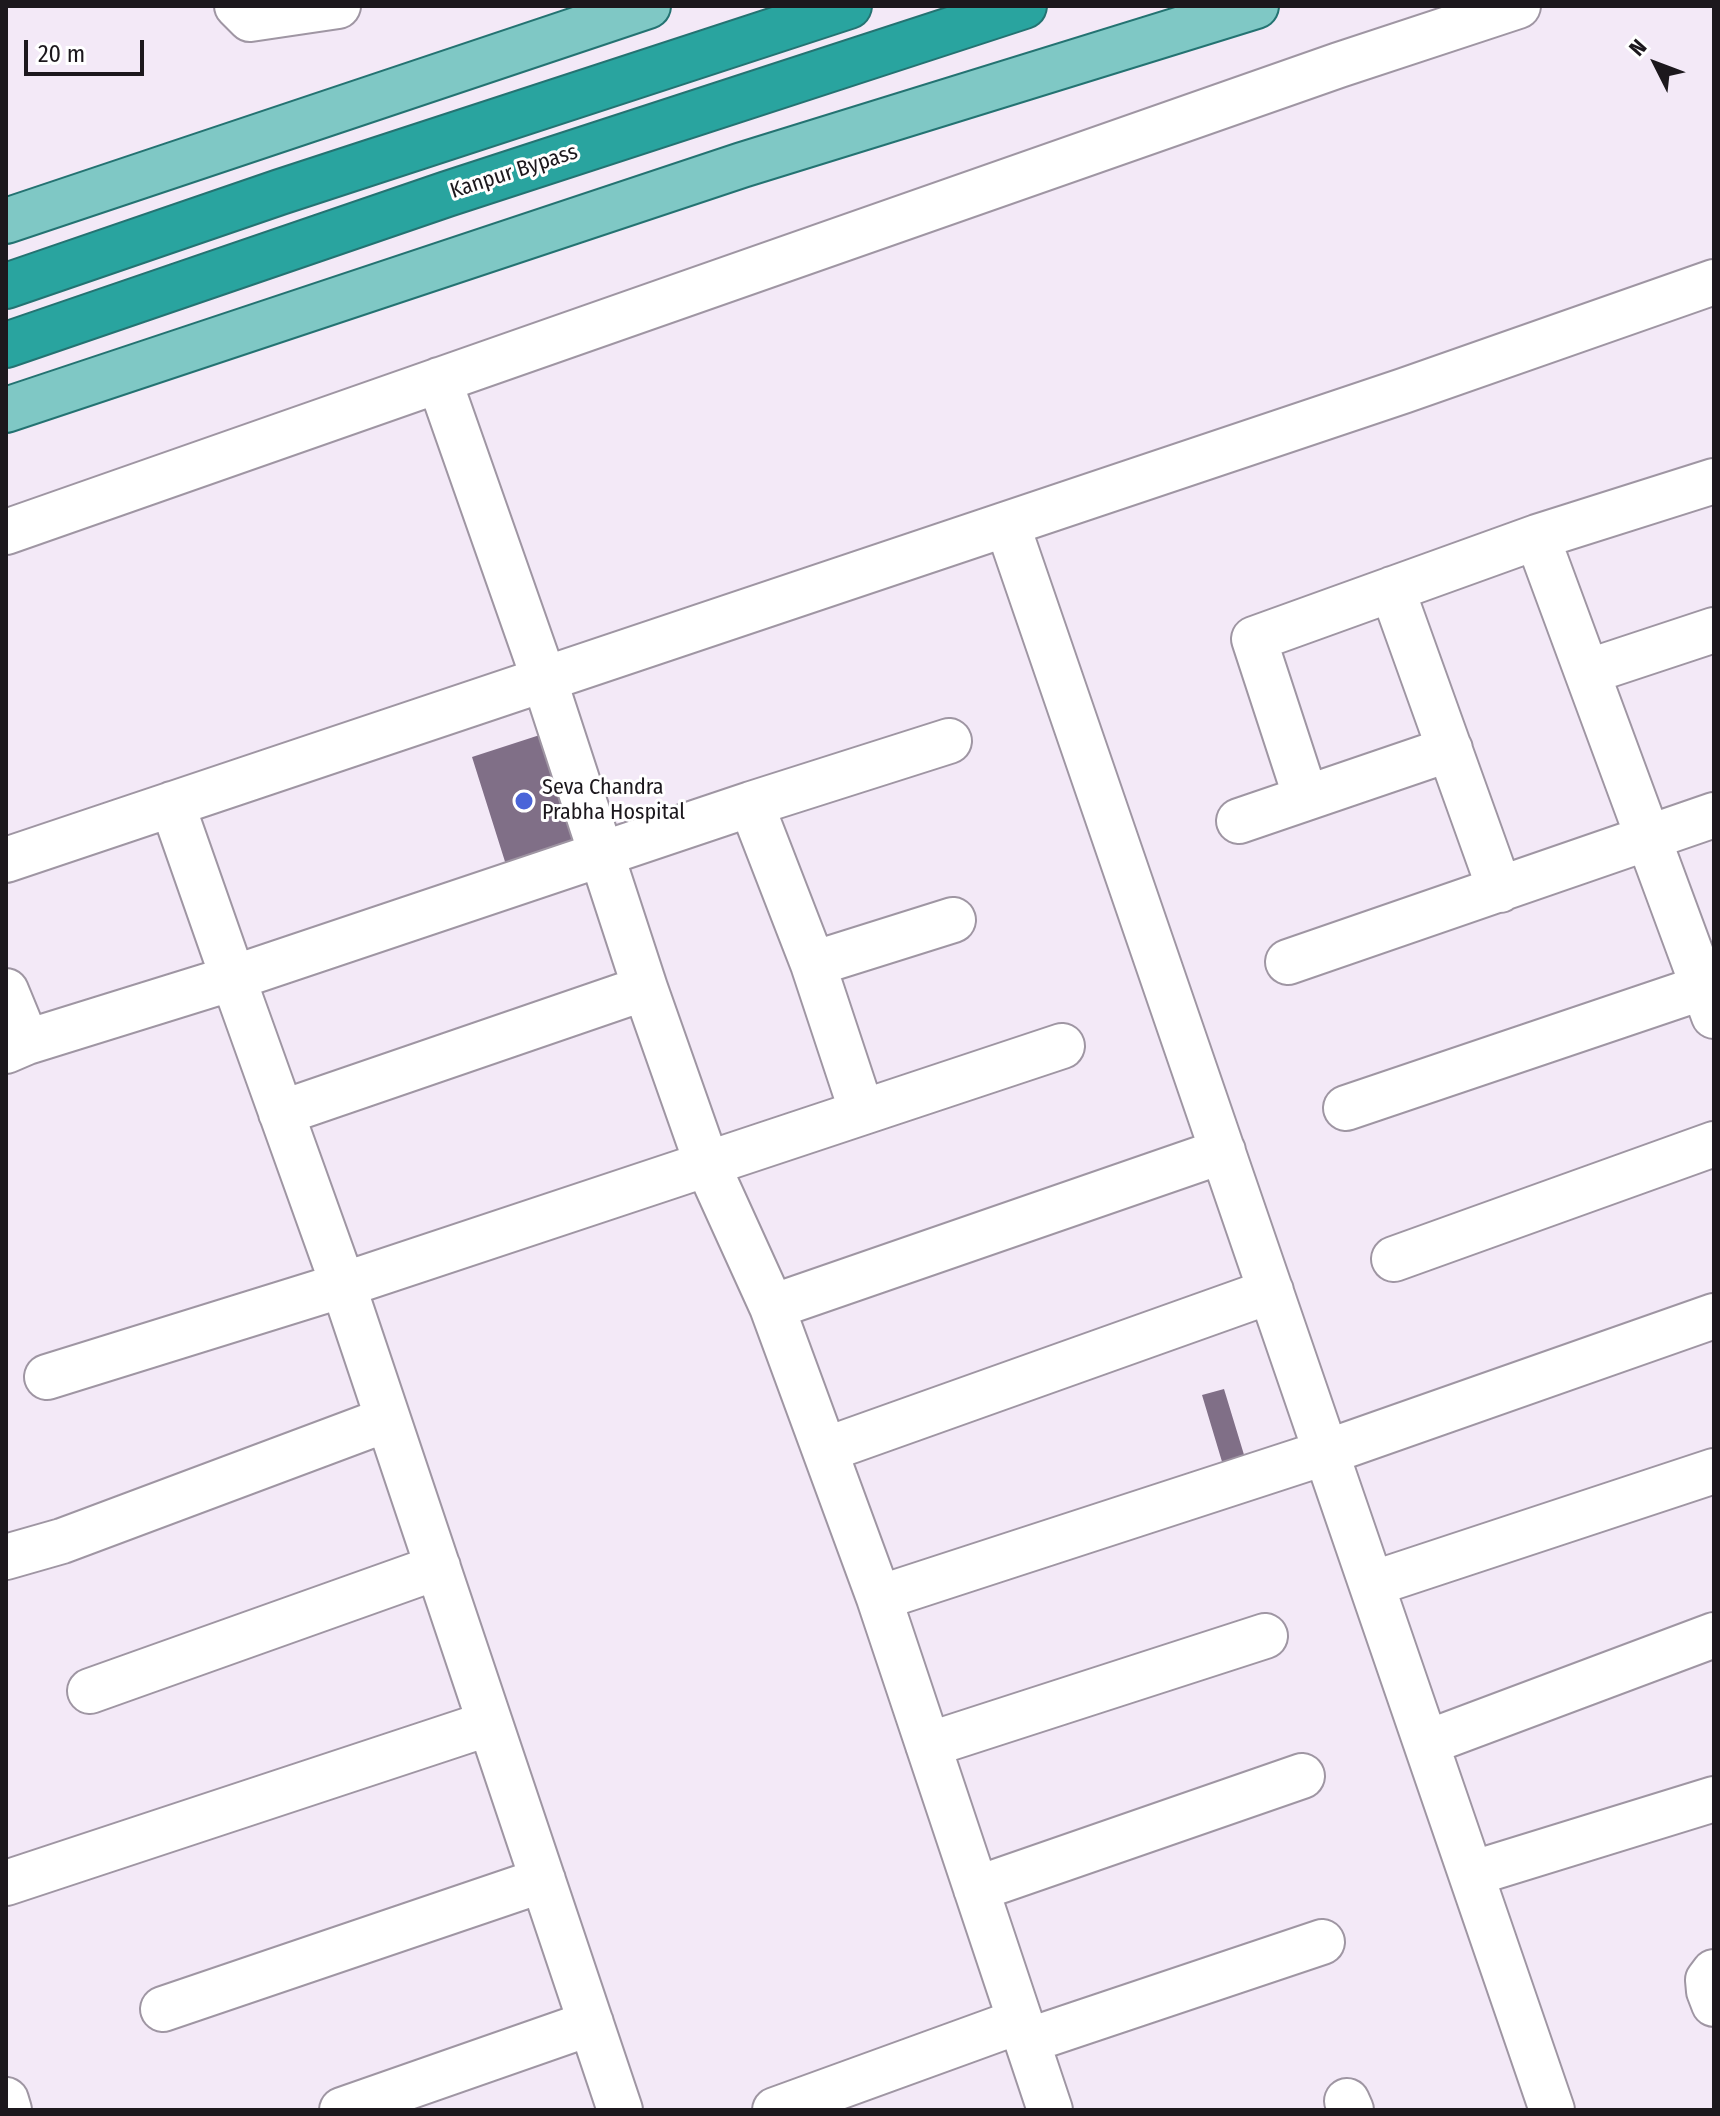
<!DOCTYPE html>
<style>
body{margin:0}
#map{position:relative;width:1720px;height:2116px;overflow:hidden;background:#f3e9f7;font-family:"Fira Sans Condensed",sans-serif}
canvas{display:block}
.frame{position:absolute;inset:0;border:8px solid #1c181d;pointer-events:none}
.north{position:absolute;left:1616px;top:24px;width:80px;height:80px;-webkit-text-stroke:6px #fff;paint-order:stroke;rotate:312deg;font-size:22px;font-weight:700;line-height:32px;text-align:center;color:#1c181d}
.north::after{content:'';display:block;margin:auto;width:28px;height:36px;background:#1c181d;clip-path:polygon(50% 0,100% 100%,50% 72%,0 100%)}
.scale{position:absolute;left:24px;top:40px;width:120px;height:36px;box-sizing:border-box;border:4px solid #1c181d;border-top:0;padding-left:10px;font-size:24px;line-height:28px;white-space:nowrap;color:#1c181d;-webkit-text-stroke:6px #fff;paint-order:stroke}
</style>
<div id="map">
<canvas width="1720" height="2116"></canvas>
<div class="frame"></div>
<div class="north">N</div>
<div class="scale">20 m</div>
</div>
<script>
const ctx = document.querySelector('canvas').getContext('2d');
ctx.lineJoin = 'round';
function fillPath(path, color) {
  ctx.fillStyle = color;
  ctx.fill(path, 'evenodd');
}
function toPath(rows) {
  const path = new Path2D();
  for (const r of rows) {
    path.moveTo(r[0], r[1]);
    for (let i = 2; i < r.length; i += 2) path.lineTo(r[i], r[i + 1]);
  }
  return path;
}
function trace(path, color, width, dash) {
  ctx.strokeStyle = color;
  ctx.lineWidth = width;
  ctx.lineCap = dash ? 'butt' : 'round';
  ctx.setLineDash(dash || []);
  ctx.stroke(path);
}
function write(font, color, halo, rows, align = 'center') {
  ctx.font = font + ' "Fira Sans Condensed",sans-serif';
  ctx.lineWidth = 6;
  ctx.setLineDash([]);
  ctx.textBaseline = 'middle';
  ctx.strokeStyle = halo;
  ctx.fillStyle = color;
  for (const [text, x, y, turn = 0] of rows) {
    ctx.save();
    ctx.translate(x, y);
    ctx.rotate((+turn || 0) * Math.PI / 180);
    ctx.textAlign = isNaN(turn) ? turn : align;
    if (halo) ctx.strokeText(text, 0, 0);
    ctx.fillText(text, 0, 0);
    ctx.restore();
  }
}
const building = toPath([
 [549,732,584,843,507,868,472,757],
 [1224,1389,1245,1458,1223,1465,1202,1395]
]);
const minor = toPath([
 [237,6,250,19,338,6],
 [1007,524,1552,2110],
 [6,532,1339,65,1518,6],
 [1537,537,1714,1016],
 [1392,589,1500,890],
 [1587,672,1714,630],
 [1306,798,1254,639,1537,537,1714,481],
 [751,804,949,741],
 [1239,821,1450,749],
 [6,860,1403,391,1714,282],
 [1288,962,1714,815],
 [813,964,862,1112],
 [6,991,27,1042,6,1051],
 [27,1042,233,978,172,804],
 [1346,1108,1704,987],
 [281,1113,645,988],
 [1394,1259,1714,1144],
 [772,1307,1223,1151],
 [47,1377,343,1285,707,1164,645,988,544,679,439,380],
 [825,1450,1271,1291],
 [6,1557,62,1541,388,1419],
 [1372,1584,1714,1471],
 [879,1598,1327,1452,1714,1316],
 [90,1691,438,1567],
 [490,1723,620,2110],
 [1426,1743,1714,1635],
 [928,1745,1265,1636],
 [1471,1874,1714,1799],
 [6,1883,490,1723,343,1285,233,978,751,804,813,964,953,920],
 [976,1889,1302,1776],
 [1714,1972,1708,1980,1709,1991,1714,2004],
 [163,2009,543,1880],
 [1027,2041,1322,1942],
 [6,2100,9,2110],
 [1347,2101,1351,2110],
 [342,2110,591,2023],
 [775,2110,1020,2021],
 [1050,2110,879,1598,772,1307,707,1164,1062,1046]
]);
const major = toPath([
 [6,221,648,6],
 [6,410,742,165,1256,6]
]);
const highway = toPath([
 [6,286,280,192,849,6],
 [6,345,447,194,1024,6]
]);
const markers = [
 [524,801,10,"#4a64d8"]
];
const streetNames = [
 ["Kanpur Bypass",514,172,-18]
];
const poiNames = [
 ["Seva Chandra",542,788],
 ["Prabha Hospital",542,813]
];
fillPath(building, '#806f87');
trace(minor, '#9f96a3', 48);
trace(major, '#247372', 48);
trace(highway, '#247372', 48);
trace(minor, '#fff', 44);
trace(major, '#7fc8c5', 44);
trace(highway, '#29a49f', 44);
for (const [x, y, r, color] of markers) {
  const dot = new Path2D();
  dot.arc(x, y, r, 0, 2 * Math.PI);
  ctx.fillStyle = color;
  ctx.fill(dot);
  trace(dot, '#fff', 3);
}
write('22px', '#1c181d', '#fff', streetNames);
write('22px', '#1c181d', '#fff', poiNames, 'left');
</script>
